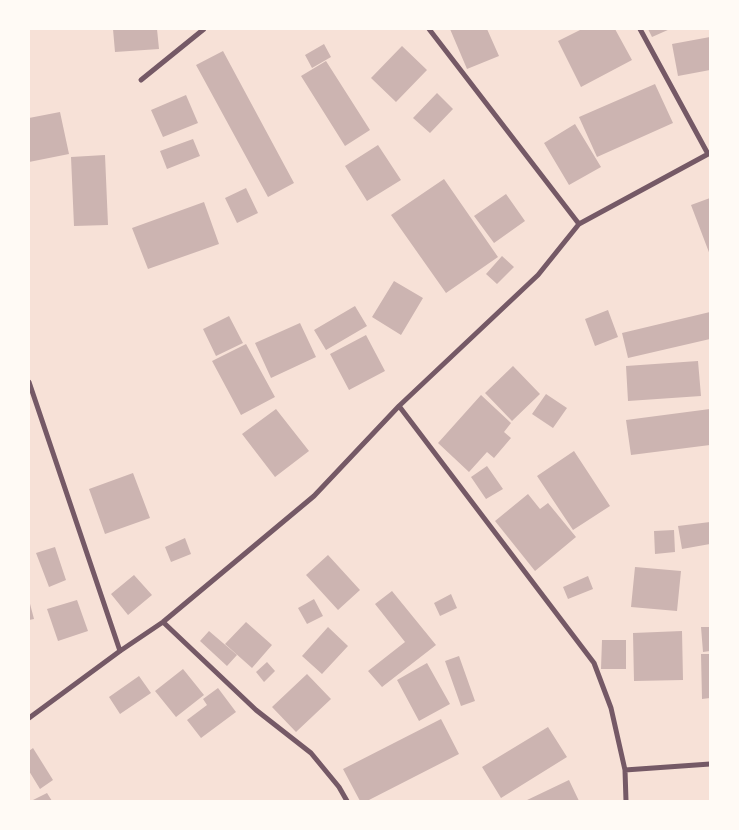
<!DOCTYPE html>
<style>
body{margin:0}
#map{position:relative;width:739px;height:830px;overflow:hidden;background:#f7e1d7;font-family:Arial,sans-serif}
canvas{display:block}
.frame{position:absolute;inset:0;border:30px solid #fffaf5;pointer-events:none}
</style>
<div id="map">
<canvas width="739" height="830"></canvas>
<div class="frame"></div>
</div>
<script>
const ctx = document.querySelector('canvas').getContext('2d');
ctx.lineJoin = 'round';
function fillPath(path, color) {
  ctx.fillStyle = color;
  ctx.fill(path, 'evenodd');
}
function toPath(rows) {
  const path = new Path2D();
  for (const r of rows) {
    path.moveTo(r[0], r[1]);
    for (let i = 2; i < r.length; i += 2) path.lineTo(r[i], r[i + 1]);
  }
  return path;
}
function trace(path, color, width, dash) {
  ctx.strokeStyle = color;
  ctx.lineWidth = width;
  ctx.lineCap = dash ? 'butt' : 'round';
  ctx.setLineDash(dash || []);
  ctx.stroke(path);
}
const building = toPath([
 [113,29,157,29,159,49,115,52],
 [450,29,487,29,499,56,467,69],
 [582,29,615,29,632,60,581,87,558,41],
 [648,29,670,29,652,37],
 [710,37,710,70,678,76,672,44],
 [324,44,331,57,312,68,305,55],
 [402,46,427,70,396,102,371,78],
 [223,51,294,183,268,197,196,65],
 [326,61,370,130,345,146,301,76],
 [655,84,673,123,597,157,579,117],
 [437,93,453,109,430,133,413,118],
 [186,95,198,123,163,137,151,110],
 [60,112,69,154,29,162,29,118],
 [575,124,601,167,569,185,544,143],
 [193,139,200,156,167,169,160,151],
 [378,145,401,180,367,201,345,166],
 [105,155,108,225,74,226,71,157],
 [444,179,498,257,446,293,391,215],
 [246,188,258,213,237,223,225,198],
 [506,194,525,221,494,243,474,216],
 [710,198,710,255,691,205],
 [204,202,219,244,148,269,132,228],
 [502,256,514,267,497,284,486,274],
 [394,281,423,298,401,335,372,317],
 [355,306,367,326,326,350,314,330],
 [608,310,618,337,595,346,585,319],
 [710,312,710,339,628,358,622,333],
 [229,316,243,343,216,356,203,329],
 [300,323,316,357,271,378,255,343],
 [366,335,385,371,349,390,330,354],
 [246,344,275,397,241,415,212,361],
 [698,361,701,396,628,401,626,366],
 [513,366,540,394,512,421,485,393],
 [546,394,567,408,553,428,532,414],
 [481,395,511,423,504,432,511,438,494,458,487,452,469,472,438,443],
 [276,409,309,451,275,477,242,434],
 [710,409,710,445,631,455,626,420],
 [574,451,610,506,573,530,537,476],
 [487,466,503,489,486,499,471,477],
 [133,473,150,518,105,534,89,489],
 [528,494,540,509,548,503,576,537,535,571,495,521],
 [710,522,710,544,682,549,678,526],
 [674,530,675,552,655,554,654,531],
 [185,538,191,554,171,562,165,547],
 [55,547,66,580,49,587,36,553],
 [328,555,360,590,338,610,306,575],
 [635,567,681,571,677,611,631,607],
 [134,575,152,595,128,615,111,594],
 [588,576,593,589,568,599,563,587],
 [392,591,436,645,382,687,368,671,405,642,375,604],
 [451,594,457,608,440,616,434,603],
 [314,599,323,616,307,624,298,608],
 [29,600,34,619,29,620],
 [77,600,88,631,58,641,47,609],
 [246,622,272,645,252,668,225,644],
 [328,627,348,646,322,674,302,656],
 [701,627,710,627,710,651,703,652],
 [209,631,237,655,227,666,200,641],
 [682,631,683,680,634,681,633,633],
 [602,640,626,640,626,669,601,669],
 [701,654,710,654,710,698,702,699],
 [459,656,475,701,461,706,445,661],
 [267,662,275,671,264,682,256,672],
 [427,663,450,704,419,721,397,680],
 [183,669,204,695,176,717,155,691],
 [307,674,331,699,296,732,272,707],
 [139,676,151,693,120,714,109,697],
 [218,688,236,712,201,738,187,720,207,705,203,699],
 [441,719,459,754,367,801,360,801,343,769],
 [548,727,567,757,501,798,482,767],
 [33,748,53,780,40,789,29,771,29,751],
 [569,780,579,801,525,801],
 [47,793,52,801,31,801]
]);
const minor = toPath([
 [429,29,579,224],
 [640,29,708,154],
 [141,80,204,29],
 [29,382,120,651],
 [399,406,594,663,611,708,625,770,710,764],
 [163,622,256,710,311,753,339,787,347,801],
 [29,718,120,651,163,622,314,496,399,406,538,275,579,224,710,153],
 [625,770,626,801]
]);
fillPath(building, '#ccb4b1');
trace(minor, '#755966', 5);
</script>
